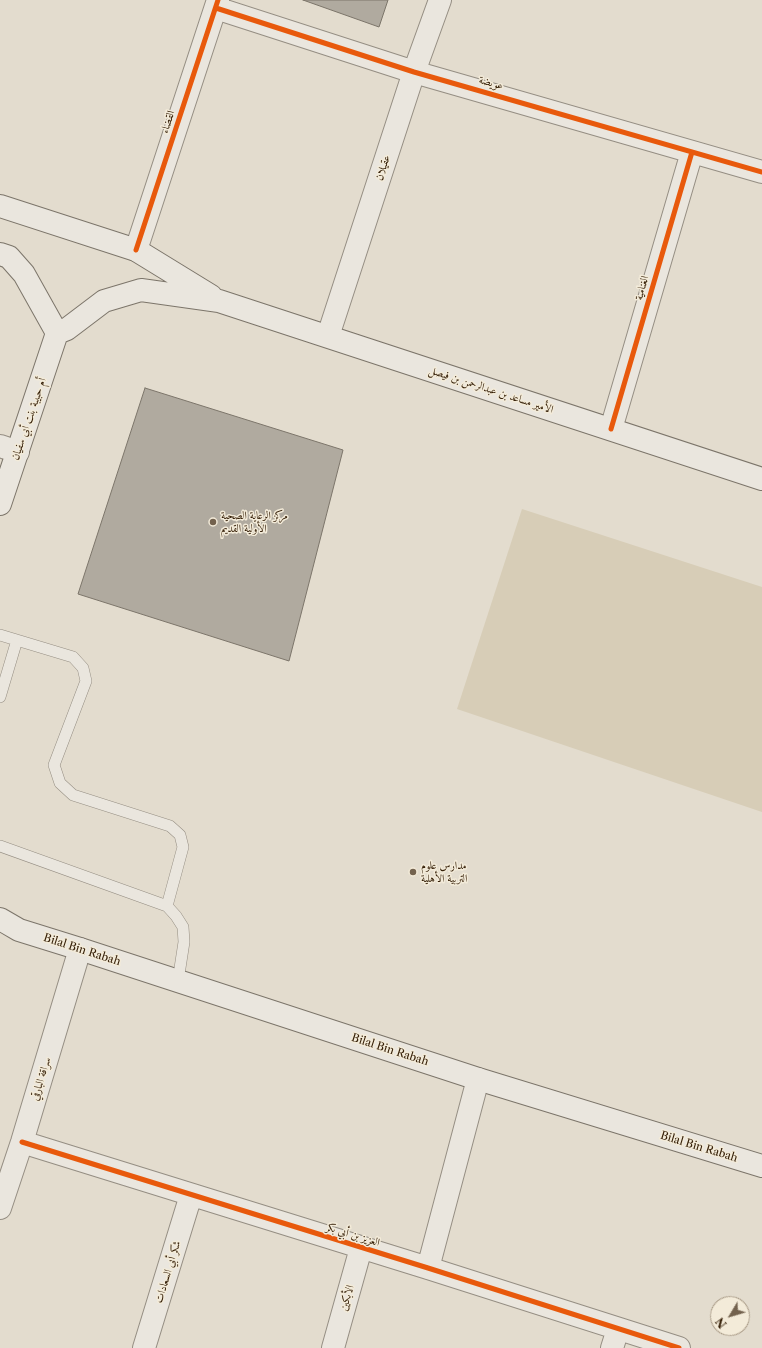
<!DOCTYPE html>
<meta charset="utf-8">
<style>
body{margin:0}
#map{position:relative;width:762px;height:1348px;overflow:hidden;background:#e3dcce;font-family:"Libre Caslon Text",serif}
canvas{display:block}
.north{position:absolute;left:710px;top:1296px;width:40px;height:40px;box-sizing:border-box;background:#f3ebd9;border:1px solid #a89a86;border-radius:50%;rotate:232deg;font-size:11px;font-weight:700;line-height:16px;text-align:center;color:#372109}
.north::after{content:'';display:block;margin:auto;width:14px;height:18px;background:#73624e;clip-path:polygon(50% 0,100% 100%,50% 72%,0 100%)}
</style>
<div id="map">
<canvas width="762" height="1348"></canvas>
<div class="north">N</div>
</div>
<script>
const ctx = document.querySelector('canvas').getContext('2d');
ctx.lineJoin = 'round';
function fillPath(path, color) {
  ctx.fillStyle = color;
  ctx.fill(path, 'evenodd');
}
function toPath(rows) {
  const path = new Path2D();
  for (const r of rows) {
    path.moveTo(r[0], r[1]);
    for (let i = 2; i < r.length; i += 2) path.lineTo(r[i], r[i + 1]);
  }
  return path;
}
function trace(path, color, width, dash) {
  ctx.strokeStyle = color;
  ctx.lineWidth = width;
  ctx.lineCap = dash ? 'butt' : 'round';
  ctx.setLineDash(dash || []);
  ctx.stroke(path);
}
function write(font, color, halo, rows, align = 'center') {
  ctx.font = font + ' "Libre Caslon Text",Amiri,serif';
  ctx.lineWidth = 3;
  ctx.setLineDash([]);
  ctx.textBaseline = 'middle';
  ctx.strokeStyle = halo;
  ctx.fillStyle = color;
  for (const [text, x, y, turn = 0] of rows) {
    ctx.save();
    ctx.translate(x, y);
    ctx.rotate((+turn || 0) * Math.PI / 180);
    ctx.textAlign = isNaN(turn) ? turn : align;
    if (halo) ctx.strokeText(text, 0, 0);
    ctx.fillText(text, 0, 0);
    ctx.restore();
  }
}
const green = toPath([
 [522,509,762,587,762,812,457,709]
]);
const building = toPath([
 [303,0,388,0,379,27,303,0],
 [145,388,343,450,289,661,78,594,145,388]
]);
const service = toPath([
 [0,635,73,657,83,668,86,681,54,765,60,783,73,795,170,826,180,835,183,847,167,906],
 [0,697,17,640],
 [0,846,167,906,176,916,183,927,184,942,178,981]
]);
const minor = toPath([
 [216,8,414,72,762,172],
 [136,250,218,0],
 [328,336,414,72,440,0],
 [611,429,692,152],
 [0,446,18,452],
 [22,1142,428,1268,679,1348],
 [0,1208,22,1142,80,949],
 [428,1268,478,1079],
 [144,1348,191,1195],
 [333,1348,361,1248],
 [612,1348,618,1329]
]);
const secondary = toPath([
 [0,206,136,250,211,296],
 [0,254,9,257,24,274,57,333],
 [57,333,67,329,104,301,141,290,219,301,762,479],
 [0,504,57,333],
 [0,919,19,930,80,949,478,1079,762,1166]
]);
const cycleway = toPath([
 [216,8,414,72,762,172],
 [136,250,218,0],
 [611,429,692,152],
 [22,1142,428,1268,679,1348]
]);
const markers = [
 [213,522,4,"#73624e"],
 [413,872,4,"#73624e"]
];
const streetNames = [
 ["عويضة",491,83,16],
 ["القضاء",168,122,-72],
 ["عقيلان",383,168,-72],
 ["الغنامية",642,288,-74],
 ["الأمير مساعد بن عبدالرحمن بن فيصل",491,390,18],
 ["أم حبيبة بنت أبي سفيان",29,419,-71],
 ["Bilal Bin Rabah",82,950,18],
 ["Bilal Bin Rabah",390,1050,18],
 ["سراقة البارقي",41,1079,-73],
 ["Bilal Bin Rabah",699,1147,17],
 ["العزيز بن أبي بكر",353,1235,17],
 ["شكر أبي السعادات",168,1272,-73],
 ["الأبكين",347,1298,-74]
];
const poiNames = [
 ["مركز الرعاية الصحية",221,516],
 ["الأولية القديم",221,529],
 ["مدارس علوم",421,866],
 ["التربية الأهلية",421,879]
];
fillPath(green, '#d7cdb7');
fillPath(building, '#b0aa9f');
trace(building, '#7c756a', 1);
trace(service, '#958e83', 12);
trace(minor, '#958e83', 24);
trace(secondary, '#7c756a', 24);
trace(service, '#eae6de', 11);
trace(minor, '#eae6de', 22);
trace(secondary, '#eae6de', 22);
trace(cycleway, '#e8590c', 5);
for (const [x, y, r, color] of markers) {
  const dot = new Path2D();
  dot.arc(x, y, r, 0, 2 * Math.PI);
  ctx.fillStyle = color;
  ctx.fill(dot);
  trace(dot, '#f3ebd9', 1.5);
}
write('11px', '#372109', '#f3ebd9', streetNames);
write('11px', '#372109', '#f3ebd9', poiNames, 'left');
</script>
